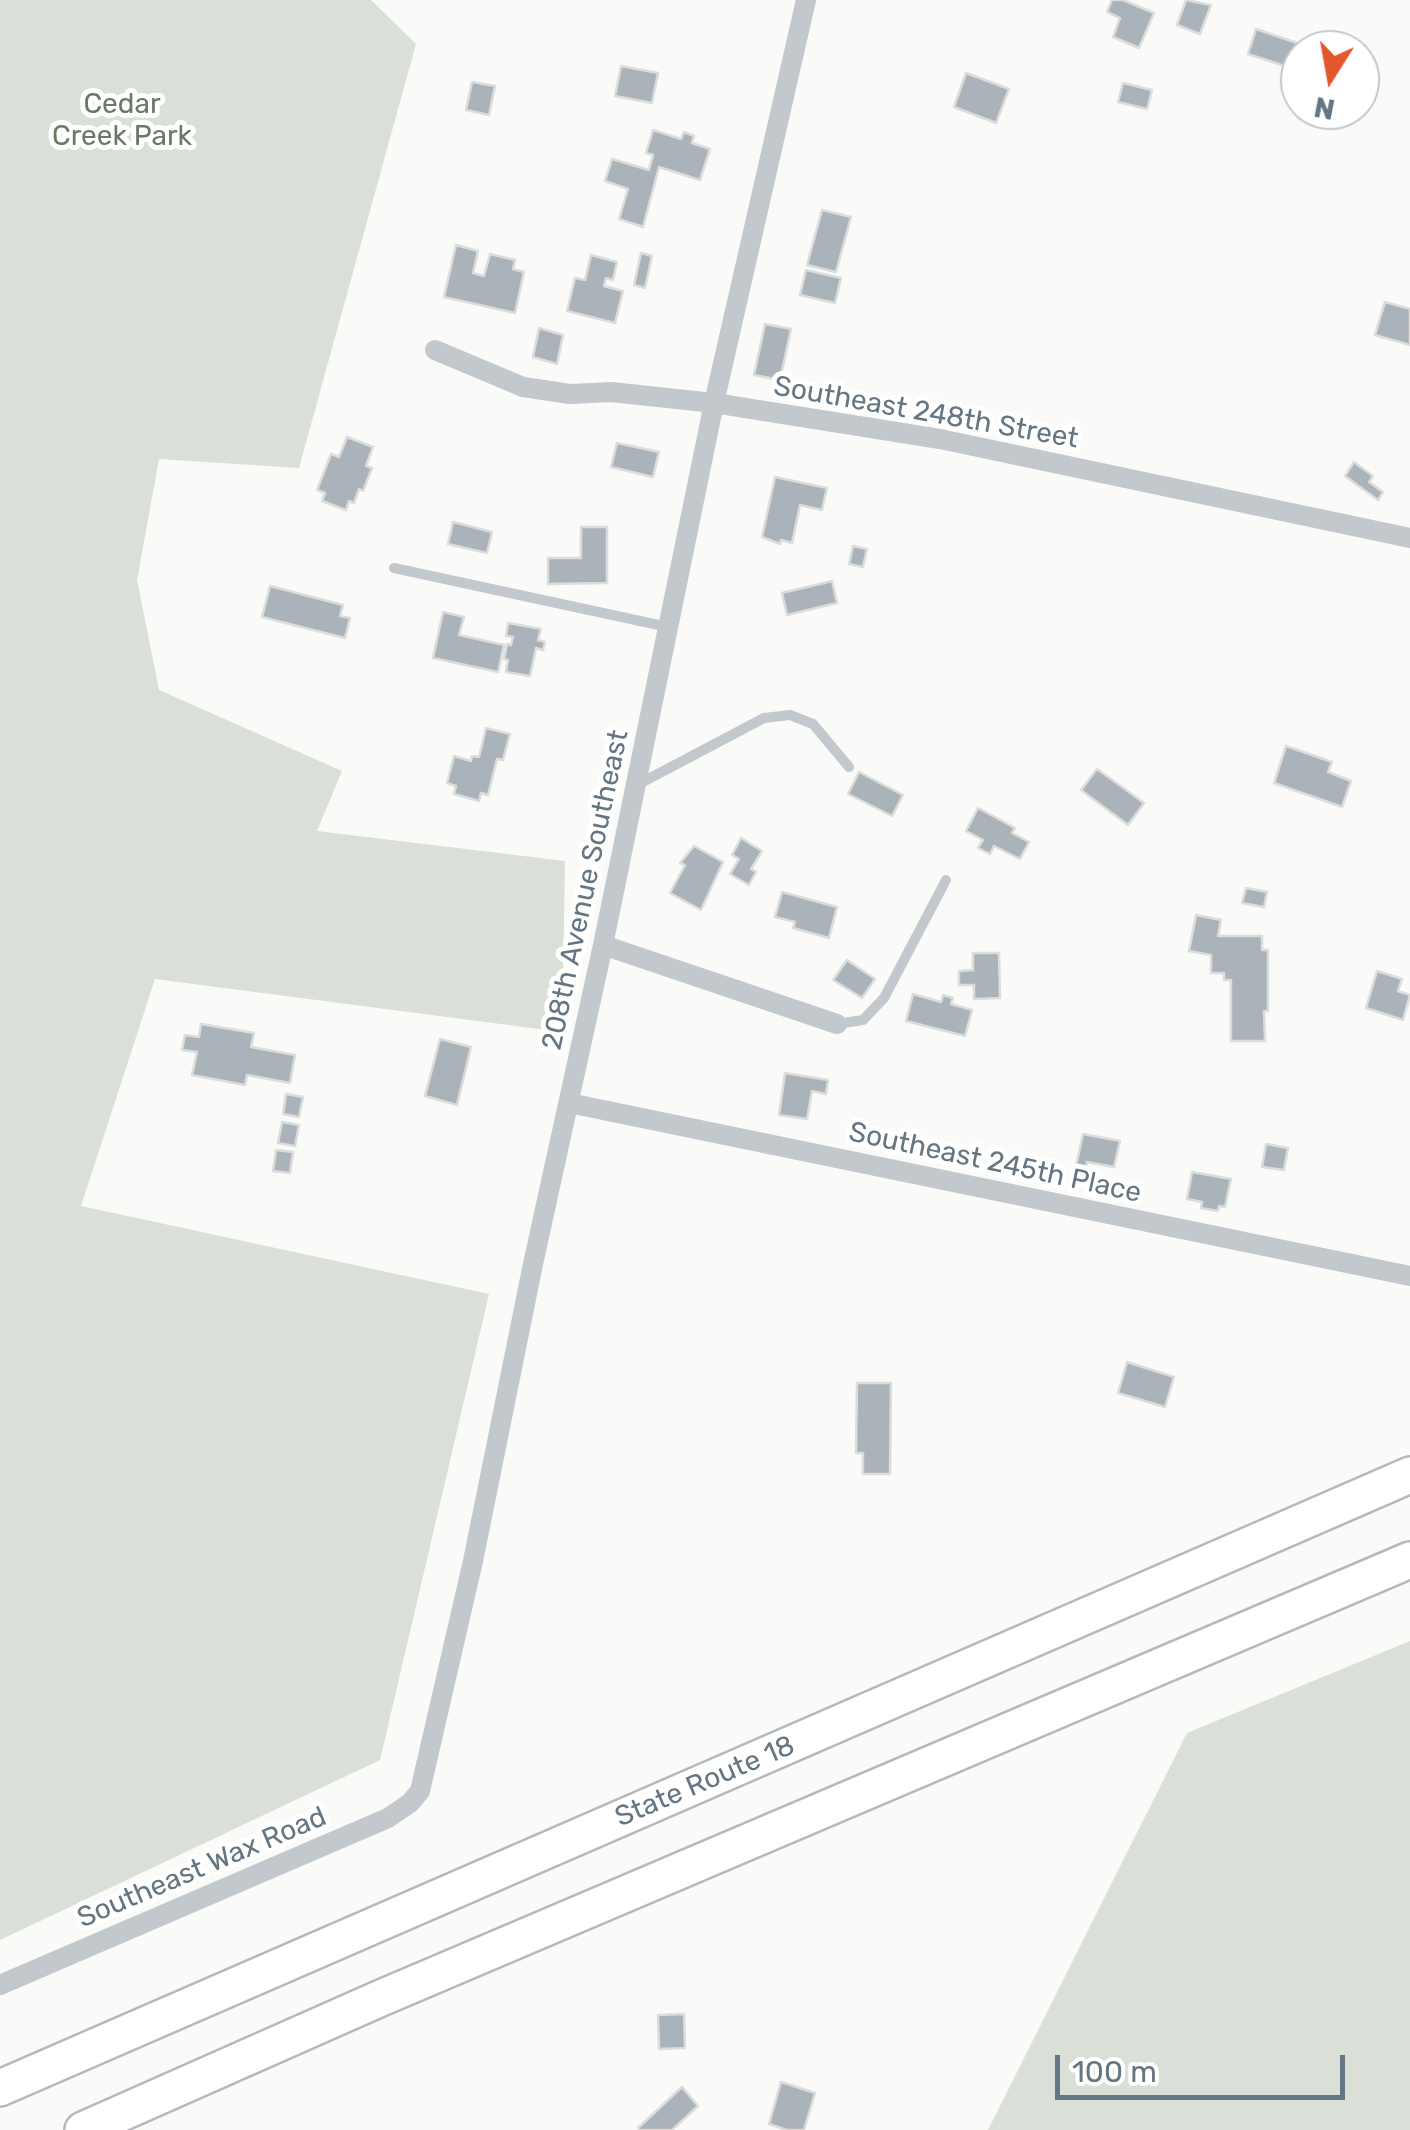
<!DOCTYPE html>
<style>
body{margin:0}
#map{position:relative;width:1410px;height:2130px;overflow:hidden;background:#fafaf8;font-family:Rubik,sans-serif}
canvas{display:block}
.north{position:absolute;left:1280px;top:30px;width:100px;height:100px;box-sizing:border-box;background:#fff;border:2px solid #c1c8cd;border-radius:50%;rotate:191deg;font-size:28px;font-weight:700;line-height:40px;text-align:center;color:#657683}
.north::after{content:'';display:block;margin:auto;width:35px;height:45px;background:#e4572e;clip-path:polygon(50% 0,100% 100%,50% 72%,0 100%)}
.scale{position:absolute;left:1055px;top:2055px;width:290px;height:45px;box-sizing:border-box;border:5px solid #657683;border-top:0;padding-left:12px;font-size:30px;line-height:35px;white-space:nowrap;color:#657683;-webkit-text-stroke:8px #fff;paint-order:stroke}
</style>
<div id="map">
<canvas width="1410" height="2130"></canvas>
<div class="north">N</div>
<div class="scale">100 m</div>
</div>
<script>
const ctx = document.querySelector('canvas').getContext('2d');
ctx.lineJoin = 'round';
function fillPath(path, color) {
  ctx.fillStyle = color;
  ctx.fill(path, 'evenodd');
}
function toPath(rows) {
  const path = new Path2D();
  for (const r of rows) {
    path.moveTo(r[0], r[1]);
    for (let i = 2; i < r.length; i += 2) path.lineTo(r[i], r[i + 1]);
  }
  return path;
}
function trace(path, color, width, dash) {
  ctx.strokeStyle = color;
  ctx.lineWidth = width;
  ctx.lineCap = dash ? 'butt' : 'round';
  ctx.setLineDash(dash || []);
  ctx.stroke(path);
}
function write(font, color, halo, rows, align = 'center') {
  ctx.font = font + ' Rubik,sans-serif';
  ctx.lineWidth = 10;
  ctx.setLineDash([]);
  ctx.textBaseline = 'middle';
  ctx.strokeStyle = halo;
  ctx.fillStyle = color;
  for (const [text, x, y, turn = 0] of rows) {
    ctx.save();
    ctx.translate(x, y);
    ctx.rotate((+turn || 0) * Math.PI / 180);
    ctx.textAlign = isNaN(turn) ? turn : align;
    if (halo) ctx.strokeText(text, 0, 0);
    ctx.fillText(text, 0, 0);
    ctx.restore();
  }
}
const green = toPath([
 [0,0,371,0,416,44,299,468,159,459,137,580,159,690,342,771,317,831,565,861,562,1032,155,979,81,1206,489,1294,380,1760,0,1940],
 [1410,1641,1410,2130,988,2130,1187,1733]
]);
const building = toPath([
 [1112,0,1123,0,1154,13,1139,48,1113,37,1120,18,1107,12,1112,0],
 [1186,0,1211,5,1200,34,1177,25,1186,0],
 [1256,29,1300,44,1291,68,1248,54,1256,29],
 [621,66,658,73,652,103,615,96,621,66],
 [966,73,1009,89,996,123,954,107,966,73],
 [472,82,495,86,489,115,466,110,472,82],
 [1123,83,1152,90,1147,109,1118,102,1123,83],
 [653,130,681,139,684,132,694,136,692,143,710,149,700,180,659,167,643,227,619,219,628,189,605,181,612,159,649,170,653,155,646,153,653,130],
 [822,210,851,217,836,272,807,265,822,210],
 [456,245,478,251,473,273,484,276,490,254,515,260,513,269,524,272,515,313,444,297,456,245],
 [641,253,652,256,645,288,634,285,641,253],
 [591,255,617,262,613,280,606,278,604,286,623,291,615,323,567,311,575,278,585,280,591,255],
 [806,270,841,278,835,303,800,295,806,270],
 [1385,302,1410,309,1410,345,1375,335,1385,302],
 [765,324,791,329,780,380,754,375,765,324],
 [539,328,563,335,557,364,533,357,539,328],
 [347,437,373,447,366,466,372,468,363,491,359,489,354,503,349,501,346,510,322,501,325,493,317,490,331,454,339,457,347,437],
 [617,443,659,452,653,477,611,467,617,443],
 [1354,462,1373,476,1369,482,1383,492,1378,500,1345,476,1354,462],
 [775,477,827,488,822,510,800,505,792,543,781,540,780,544,762,537,775,477],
 [453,522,492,532,487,553,448,544,453,522],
 [581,527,607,527,607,583,548,584,548,558,581,558,581,527],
 [853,546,867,549,863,567,849,564,853,546],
 [832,581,837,603,787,615,782,593,832,581],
 [270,586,343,605,340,616,350,618,345,638,262,617,270,586],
 [443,612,464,617,459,635,504,645,498,672,433,658,443,612],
 [508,623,541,629,538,640,545,642,543,650,536,648,530,676,506,672,508,660,504,659,507,644,511,645,513,637,506,636,508,623],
 [486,728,510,734,503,760,497,759,488,795,481,793,479,801,454,794,456,786,447,783,454,756,471,761,472,756,479,757,486,728],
 [1286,746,1332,762,1328,772,1351,781,1342,807,1274,783,1286,746],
 [1097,769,1144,803,1128,825,1081,790,1097,769],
 [859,772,903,795,892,816,848,794,859,772],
 [978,808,1015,828,1012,833,1029,842,1020,859,994,846,990,854,978,848,983,840,966,831,978,808],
 [741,838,762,851,751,869,756,872,749,885,730,874,739,859,732,855,741,838],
 [694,846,723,862,701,910,670,893,685,865,680,863,694,846],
 [1246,888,1267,892,1264,907,1242,903,1246,888],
 [782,892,837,907,829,938,793,928,795,922,775,917,782,892],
 [1196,915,1221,920,1218,936,1262,936,1262,950,1268,950,1268,1011,1264,1011,1265,1041,1231,1041,1231,980,1224,980,1224,973,1211,973,1211,955,1189,951,1196,915],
 [973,953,999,953,1000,998,974,999,974,985,959,985,959,971,973,970,973,953],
 [847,960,875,979,862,998,833,980,847,960],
 [1377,971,1402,979,1398,991,1410,995,1403,1020,1366,1008,1377,971],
 [913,994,941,1002,943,995,953,998,951,1004,972,1010,965,1036,906,1021,913,994],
 [201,1024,254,1033,251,1047,295,1055,290,1083,247,1075,245,1085,192,1075,197,1052,182,1050,185,1035,199,1037,201,1024],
 [440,1039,471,1047,457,1105,425,1096,440,1039],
 [785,1073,828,1080,826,1094,812,1091,807,1119,779,1115,785,1073],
 [286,1094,303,1097,299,1117,283,1114,286,1094],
 [282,1122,299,1125,295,1146,278,1143,282,1122],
 [1083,1134,1120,1141,1114,1167,1087,1162,1086,1168,1076,1166,1083,1134],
 [1266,1144,1288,1148,1284,1170,1262,1167,1266,1144],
 [276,1150,293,1152,290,1173,273,1171,276,1150],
 [1192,1172,1231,1179,1225,1207,1219,1206,1218,1211,1201,1208,1202,1202,1187,1199,1192,1172],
 [1127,1362,1174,1377,1165,1407,1118,1393,1127,1362],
 [857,1383,891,1383,890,1474,863,1474,863,1453,856,1453,857,1383],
 [684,2014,685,2048,659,2049,658,2015,684,2014],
 [781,2082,815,2093,804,2130,787,2130,769,2124,781,2082],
 [682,2087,698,2106,672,2130,640,2130,638,2128,682,2087]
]);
const lane = toPath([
 [394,568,668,627],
 [637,785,764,718,790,715,813,724,849,767],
 [837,1024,863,1020,884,998,946,880]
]);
const street = toPath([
 [435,350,523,387,570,394,611,392,714,403,940,439,1410,538],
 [603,945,837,1024],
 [569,1103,1410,1276],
 [0,1985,388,1818,410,1803,420,1791,473,1561,533,1264,603,945,714,403,806,0]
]);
const highway = toPath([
 [0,2088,1410,1475],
 [83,2130,381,1998,1410,1560]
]);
const parkNames = [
 ["Cedar",122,105],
 ["Creek Park",122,137]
];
const streetNames = [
 ["Southeast 248th Street",926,413,10],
 ["208th Avenue Southeast",586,890,-78],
 ["Southeast 245th Place",995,1163,12],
 ["State Route 18",705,1782,-23],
 ["Southeast Wax Road",202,1868,-23]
];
fillPath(green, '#dadfd7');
fillPath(building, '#aab3b9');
trace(building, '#dcdcda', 2.5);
trace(highway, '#b4b9bd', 40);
trace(lane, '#c3c8cc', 10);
trace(street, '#c3c8cc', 20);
trace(highway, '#fff', 35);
write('28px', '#687a64', '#fff', parkNames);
write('28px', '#657683', '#fff', streetNames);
</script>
